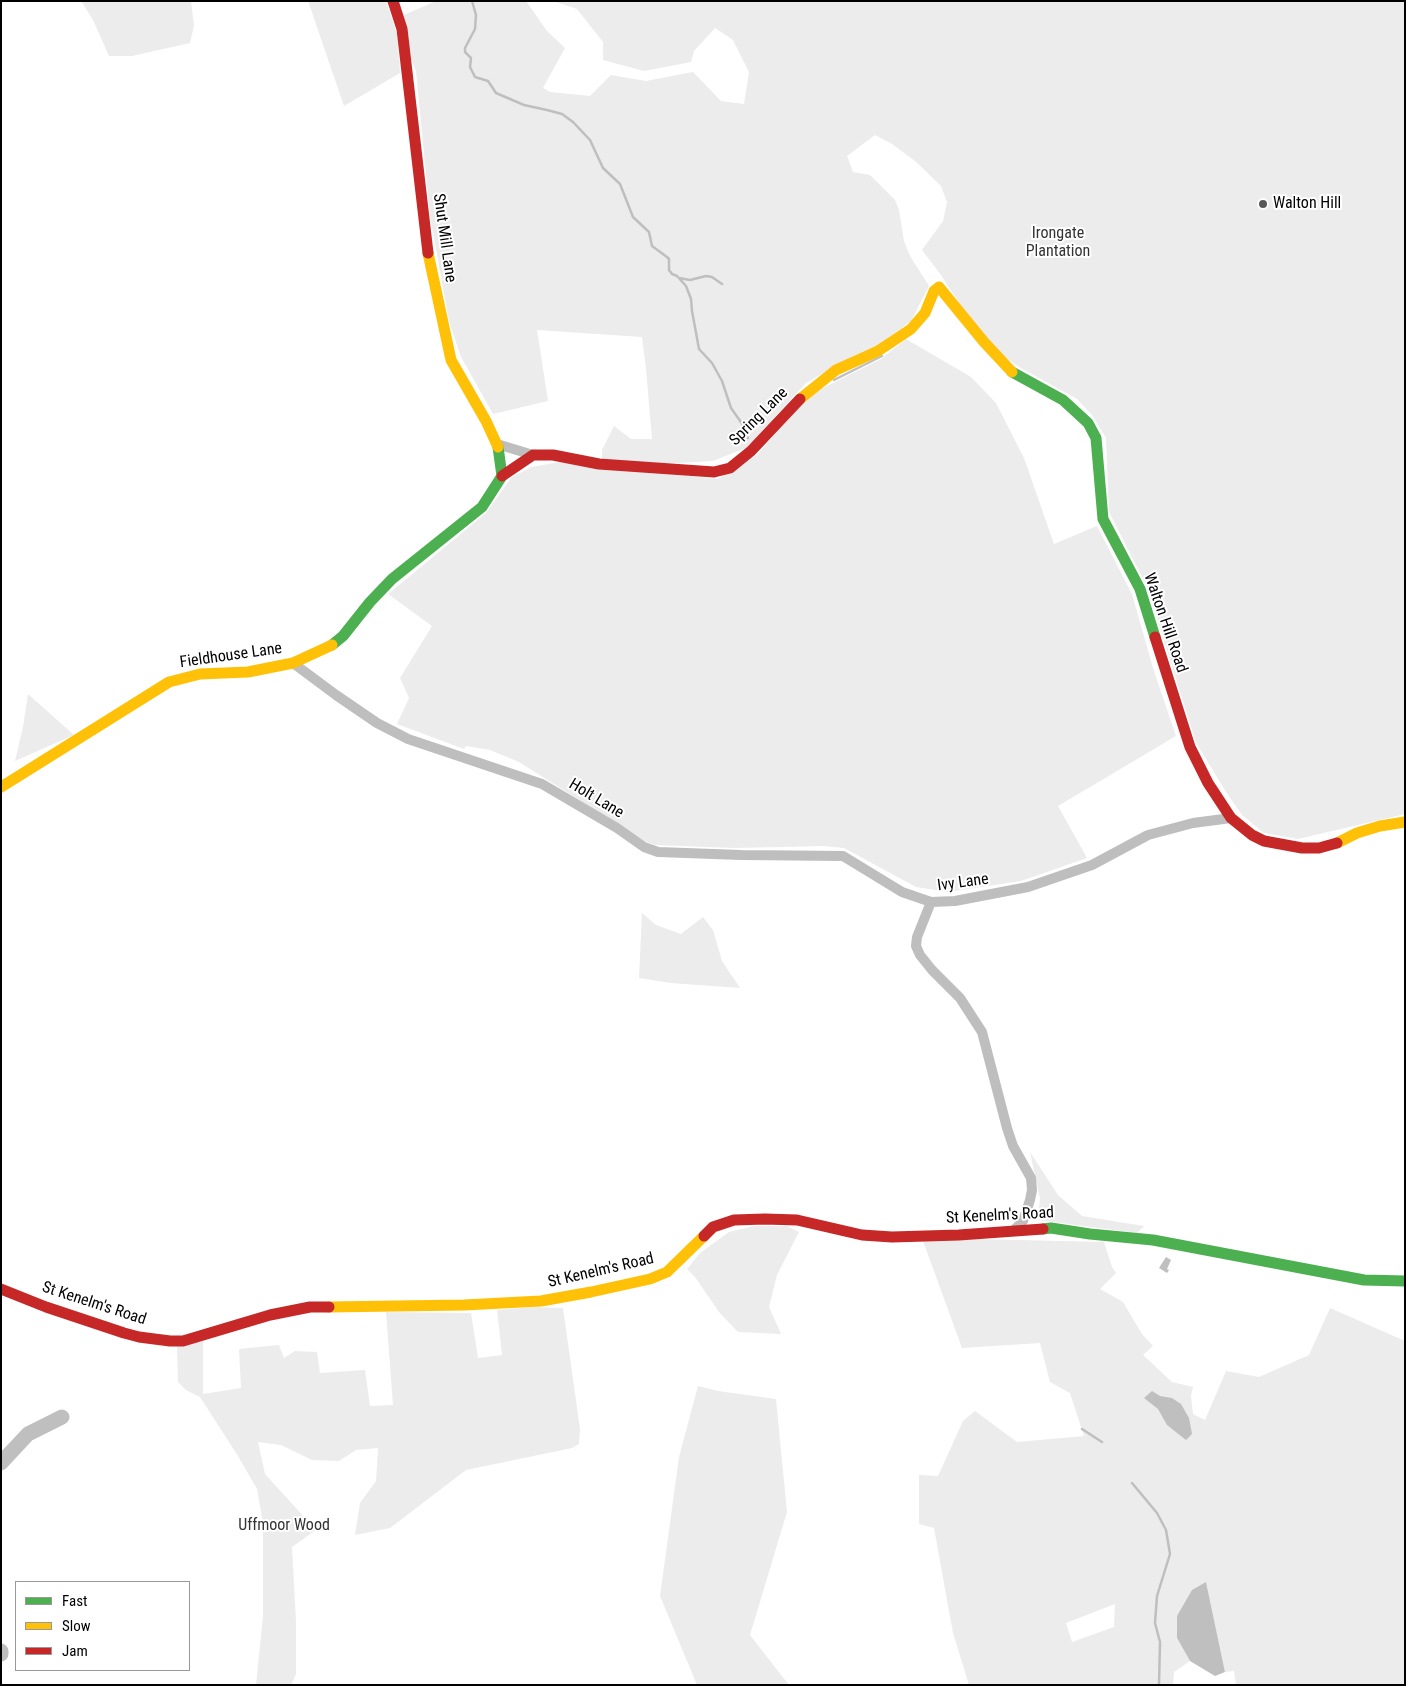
<!DOCTYPE html>
<style>
body{margin:0}
#map{position:relative;width:1406px;height:1686px;overflow:hidden;background:#fff;font-family:"Roboto Condensed",sans-serif}
canvas{display:block}
.frame{position:absolute;inset:0;border:2px solid #000;pointer-events:none}
.legend{position:absolute;left:15px;top:1581px;width:175px;height:90px;box-sizing:border-box;background:#fff;border:1px solid #999;margin:0;padding:6px 9px;list-style:none;font-size:15px;color:#000}
.legend li{display:flex;align-items:center;gap:10px;height:25px}
.legend b{width:25px;border:1px solid #999}
</style>
<div id="map">
<canvas width="1406" height="1686"></canvas>
<div class="frame"></div>
<ul class="legend">
<li><b style="height:6px;background:#4caf50"></b>Fast</li>
<li><b style="height:6px;background:#ffc107"></b>Slow</li>
<li><b style="height:6px;background:#c62828"></b>Jam</li>
</ul>
</div>
<script>
const ctx = document.querySelector('canvas').getContext('2d');
ctx.lineJoin = 'round';
function fillPath(path, color) {
  ctx.fillStyle = color;
  ctx.fill(path, 'evenodd');
}
function toPath(rows) {
  const path = new Path2D();
  for (const r of rows) {
    path.moveTo(r[0], r[1]);
    for (let i = 2; i < r.length; i += 2) path.lineTo(r[i], r[i + 1]);
  }
  return path;
}
function trace(path, color, width, dash) {
  ctx.strokeStyle = color;
  ctx.lineWidth = width;
  ctx.lineCap = dash ? 'butt' : 'round';
  ctx.setLineDash(dash || []);
  ctx.stroke(path);
}
function write(font, color, halo, rows, align = 'center') {
  ctx.font = font + ' "Roboto Condensed",sans-serif';
  ctx.lineWidth = 4;
  ctx.setLineDash([]);
  ctx.textBaseline = 'middle';
  ctx.strokeStyle = halo;
  ctx.fillStyle = color;
  for (const [text, x, y, turn = 0] of rows) {
    ctx.save();
    ctx.translate(x, y);
    ctx.rotate((+turn || 0) * Math.PI / 180);
    ctx.textAlign = isNaN(turn) ? turn : align;
    if (halo) ctx.strokeText(text, 0, 0);
    ctx.fillText(text, 0, 0);
    ctx.restore();
  }
}
const green = toPath([
 [81,1,191,1,194,26,190,43,132,56,109,56,93,20],
 [308,1,386,1,397,34,400,73,344,106],
 [436,1,526,1,547,31,565,48,543,88,550,92,590,96,611,75,646,81,693,72,721,101,744,104,749,72,733,40,715,28,694,51,691,62,644,71,603,60,603,42,577,9,553,1,1405,1,1405,814,1298,839,1264,833,1242,815,1226,792,1196,743,1148,589,1109,512,1106,438,1092,415,1077,399,1019,367,984,342,941,275,922,250,943,221,947,202,941,186,915,161,892,144,875,135,847,156,853,172,870,175,895,200,899,210,904,241,910,256,929,286,911,321,878,345,853,356,806,383,746,448,713,461,660,464,602,459,602,450,614,426,631,439,652,439,646,369,642,337,537,330,548,401,493,414,461,357,449,321,430,216,416,71,411,59,404,15],
 [906,339,971,377,996,403,1024,458,1054,544,1097,526,1132,594,1153,668,1176,736,1058,806,1087,858,1021,881,948,892,916,887,844,848,824,846,734,848,655,845,644,841,519,762,490,750,466,746,464,749,397,724,409,698,400,678,432,626,388,594,486,513,511,478,531,467,560,462,718,479,757,455,809,395,881,359],
 [28,694,74,735,15,761,23,727],
 [642,913,656,925,681,934,703,917,713,930,722,961,740,988,671,983,639,978],
 [1030,1152,1058,1195,1082,1216,1144,1226,1137,1233,1038,1220,1040,1198],
 [754,1226,787,1226,799,1232,777,1275,769,1307,781,1334,738,1332,719,1312,695,1277,687,1269,700,1253,729,1232],
 [976,1239,1104,1242,1112,1267,1116,1273,1100,1289,1123,1302,1142,1334,1153,1346,1143,1355,1172,1382,1193,1387,1191,1396,1193,1414,1205,1420,1226,1371,1259,1377,1309,1355,1330,1308,1405,1341,1405,1685,1236,1685,1234,1671,1225,1672,1206,1582,1177,1638,1190,1661,1174,1672,1173,1685,969,1685,953,1633,934,1528,919,1524,919,1475,938,1476,963,1421,975,1411,1017,1442,1084,1436,1070,1393,1050,1382,1040,1343,962,1348,923,1241],
 [1115,1604,1114,1627,1072,1642,1066,1623],
 [535,1307,563,1308,580,1429,579,1444,572,1448,466,1470,390,1528,355,1535,360,1503,376,1481,378,1448,356,1450,339,1461,312,1460,281,1445,258,1442,265,1474,316,1530,292,1547,296,1622,296,1674,291,1685,256,1685,263,1616,263,1523,257,1489,238,1456,200,1397,186,1390,178,1382,177,1346,203,1341,203,1394,241,1388,239,1349,279,1345,284,1358,295,1351,317,1352,320,1373,365,1370,370,1406,393,1405,386,1312,471,1313,478,1358,502,1355,497,1310],
 [698,1386,718,1391,776,1399,787,1512,750,1635,789,1685,697,1685,660,1596,679,1457]
]);
const water = toPath([
 [1166,1257,1171,1260,1167,1269,1169,1270,1167,1273,1159,1268],
 [1152,1391,1160,1396,1172,1398,1181,1404,1189,1418,1192,1434,1186,1440,1167,1425,1158,1409,1144,1398],
 [1206,1582,1225,1672,1215,1676,1190,1661,1177,1638,1177,1616,1192,1590]
]);
const stream = toPath([
 [472,1,476,15,475,29,465,48,465,52,471,58,470,67,475,77,488,81,496,93,524,105,547,110,562,114,573,122,590,140,603,168,620,184,633,217,649,232,652,246,667,257,669,259,669,270,672,274,677,276,686,286,691,299,692,311,699,349,712,363,722,381,731,408,743,425,745,435,748,438],
 [679,278,690,280,706,276,712,277,722,284],
 [834,380,882,356],
 [1082,1429,1102,1442],
 [1132,1483,1157,1513,1166,1530,1170,1554,1157,1596,1155,1623,1160,1642,1159,1685]
]);
const river = toPath([
 [1,1463,28,1434,62,1417],
 [1,1651,1,1654]
]);
const street = toPath([
 [497,444,533,455],
 [293,663,336,695,377,723,408,739,542,784,617,828,644,847,658,852,741,855,843,856,902,892,931,902,955,901,1028,887,1092,865,1148,835,1193,823,1231,818],
 [931,902,917,937,916,946,920,955,932,970,960,998,982,1032,1007,1128,1013,1146,1031,1178,1032,1190,1030,1200,1023,1221,1015,1229]
]);
const fast = toPath([
 [1012,372,1063,400,1088,423,1096,438,1103,519,1140,589,1155,637],
 [332,645,343,636,370,602,392,579,482,507,502,476,498,447],
 [1043,1229,1051,1228,1090,1234,1153,1240,1364,1280,1405,1281]
]);
const slow = toPath([
 [428,253,451,360,486,421,498,447],
 [800,399,836,370,878,351,911,329,925,313,934,291,939,287,984,342,1012,372],
 [1,787,169,682,200,674,248,672,293,663,332,645],
 [1337,843,1357,833,1380,826,1405,822],
 [329,1307,464,1305,541,1301,591,1292,650,1279,667,1272,704,1236]
]);
const jam = toPath([
 [393,1,402,29,428,253],
 [502,476,533,455,553,455,599,464,714,472,730,468,751,451,800,399],
 [1155,637,1190,747,1208,783,1231,818,1252,835,1264,841,1302,848,1319,848,1337,843],
 [704,1236,713,1227,734,1220,765,1219,797,1220,862,1235,892,1237,959,1235,1043,1229],
 [1,1289,46,1307,124,1333,139,1337,170,1341,183,1341,270,1315,310,1307,329,1307]
]);
const markers = [
 [1263,204,5,"#595959"]
];
const poiNames = [
 ["Walton Hill",1273,204]
];
const parkNames = [
 ["Irongate",1058,234],
 ["Plantation",1058,252],
 ["Uffmoor Wood",284,1526]
];
const streetNames = [
 ["Shut Mill Lane",444,238,82],
 ["Spring Lane",759,417,-45],
 ["Walton Hill Road",1165,623,71],
 ["Fieldhouse Lane",231,656,-8],
 ["Holt Lane",596,799,31],
 ["Ivy Lane",963,883,-8],
 ["St Kenelm's Road",1000,1216,-3],
 ["St Kenelm's Road",601,1271,-13],
 ["St Kenelm's Road",94,1304,18]
];
fillPath(green, '#ececec');
fillPath(water, '#bfbfbf');
trace(stream, '#bfbfbf', 2.5);
trace(river, '#bfbfbf', 15);
trace(street, '#bebebe', 10);
trace(fast, '#4caf50', 11);
trace(slow, '#ffc107', 11);
trace(jam, '#c62828', 11);
for (const [x, y, r, color] of markers) {
  const dot = new Path2D();
  dot.arc(x, y, r, 0, 2 * Math.PI);
  ctx.fillStyle = color;
  ctx.fill(dot);
  trace(dot, '#fff', 2);
}
write('16px', '#000', '#fff', poiNames, 'left');
write('16px', '#333', '#fff', parkNames);
write('16px', '#000', '#fff', streetNames);
</script>
